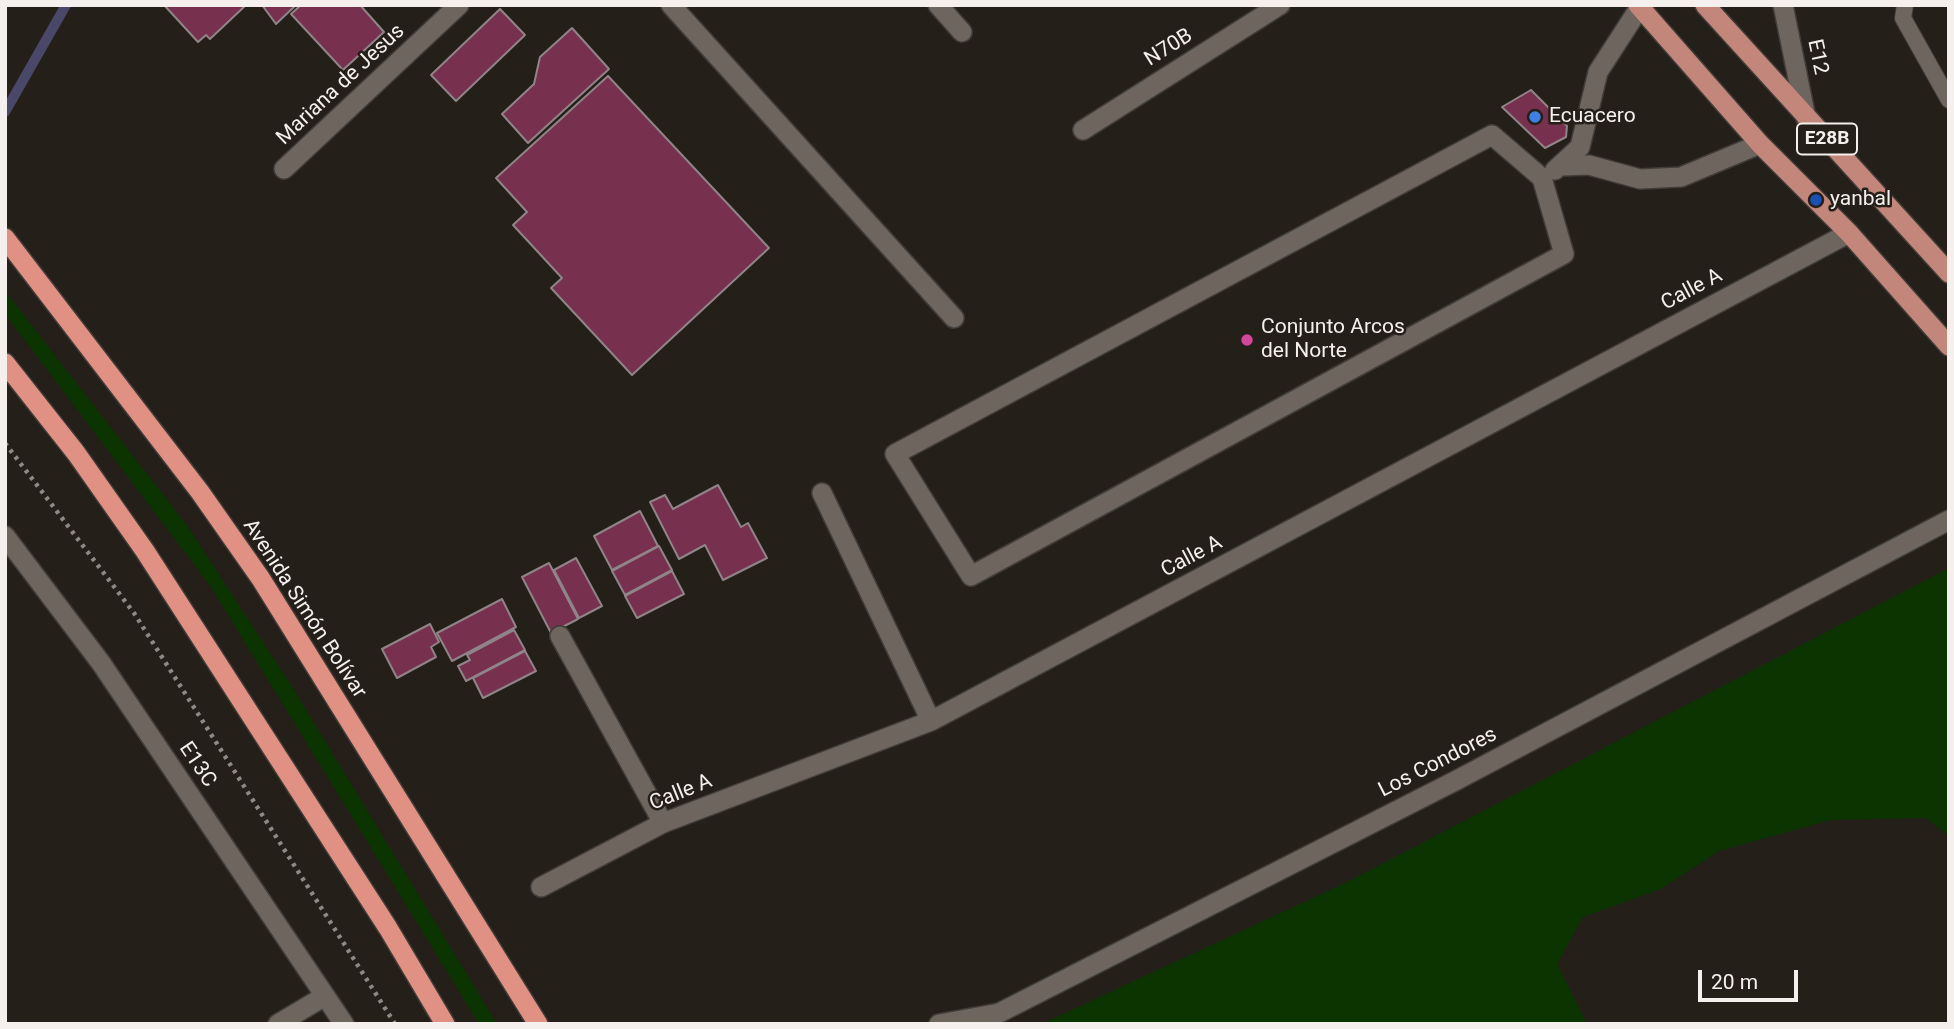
<!DOCTYPE html>
<meta charset="utf-8">
<style>
body{margin:0}
#map{position:relative;width:1954px;height:1029px;overflow:hidden;background:#251f1a;font-family:Roboto,sans-serif}
canvas{display:block}
.frame{position:absolute;inset:0;border:7px solid #f5f0ed;pointer-events:none}
.scale{position:absolute;left:1698px;top:970px;width:100px;height:32px;box-sizing:border-box;border:4px solid #f5f0ed;border-top:0;padding-left:9px;font-size:21px;line-height:24px;white-space:nowrap;color:#f5f0ed;-webkit-text-stroke:5px #251f1a;paint-order:stroke}
</style>
<div id="map">
<canvas width="1954" height="1029"></canvas>
<div class="frame"></div>
<div class="scale">20 m</div>
</div>
<script>
const ctx = document.querySelector('canvas').getContext('2d');
ctx.lineJoin = 'round';
function fillPath(path, color) {
  ctx.fillStyle = color;
  ctx.fill(path, 'evenodd');
}
function toPath(rows) {
  const path = new Path2D();
  for (const r of rows) {
    path.moveTo(r[0], r[1]);
    for (let i = 2; i < r.length; i += 2) path.lineTo(r[i], r[i + 1]);
  }
  return path;
}
function trace(path, color, width, dash) {
  ctx.strokeStyle = color;
  ctx.lineWidth = width;
  ctx.lineCap = dash ? 'butt' : 'round';
  ctx.setLineDash(dash || []);
  ctx.stroke(path);
}
function write(font, color, halo, rows, align = 'center') {
  ctx.font = font + ' Roboto,sans-serif';
  ctx.lineWidth = 5;
  ctx.setLineDash([]);
  ctx.textBaseline = 'middle';
  ctx.strokeStyle = halo;
  ctx.fillStyle = color;
  for (const [text, x, y, turn = 0] of rows) {
    ctx.save();
    ctx.translate(x, y);
    ctx.rotate((+turn || 0) * Math.PI / 180);
    ctx.textAlign = isNaN(turn) ? turn : align;
    if (halo) ctx.strokeText(text, 0, 0);
    ctx.fillText(text, 0, 0);
    ctx.restore();
  }
}
const green = toPath([
 [5,291,188,527,289,682,497,1024,479,1024,211,587,5,314],
 [1949,568,1949,836,1926,818,1831,820,1719,851,1661,889,1583,917,1557,964,1587,1024,1049,1024,1048,1021,1347,882]
]);
const stream = toPath([
 [5,112,66,5]
]);
const building = toPath([
 [164,5,246,5,210,39,206,35,198,42,164,5],
 [262,5,296,5,276,24,262,5],
 [301,5,360,5,384,32,343,70,291,14,301,5],
 [500,9,525,35,456,101,431,75,500,9],
 [572,28,609,69,528,143,502,114,534,84,540,57,572,28],
 [608,76,769,248,632,375,551,288,562,278,513,225,527,212,496,178,608,76],
 [1531,90,1567,126,1566,137,1545,148,1502,107,1531,90],
 [718,485,741,527,748,523,767,558,723,580,705,545,679,559,650,502,665,495,673,509,718,485],
 [640,511,658,546,612,570,594,536,640,511],
 [659,546,672,570,625,595,612,571,659,546],
 [576,558,602,606,579,618,554,570,576,558],
 [549,563,578,619,551,633,522,577,549,563],
 [672,571,684,594,637,618,625,596,672,571],
 [502,599,516,627,452,661,437,633,502,599],
 [430,624,439,642,431,647,436,657,397,678,382,649,430,624],
 [514,630,525,650,466,681,458,666,470,660,467,655,514,630],
 [525,651,536,671,483,698,473,678,525,651]
]);
const path = toPath([
 [5,443,134,613,395,1024]
]);
const service = toPath([
 [1905,5,1903,18,1949,100]
]);
const minor = toPath([
 [671,5,954,318],
 [938,5,962,32],
 [1783,5,1806,118],
 [1083,130,1280,5],
 [1492,135,1542,178,1564,254,971,576,895,454,1492,135],
 [1561,166,1589,165,1640,179,1681,177,1760,144],
 [284,169,459,5],
 [1555,170,1580,147,1598,72,1640,7],
 [822,493,931,721],
 [560,636,663,823],
 [541,887,663,823,931,721,1849,233],
 [278,1024,325,996],
 [939,1024,999,1013,1455,781,1949,520]
]);
const tertiary = toPath([
 [5,536,101,663,344,1024]
]);
const primary = toPath([
 [1638,5,1760,144,1849,233,1949,346],
 [1705,5,1949,273]
]);
const trunk = toPath([
 [5,238,200,492,261,579,538,1024],
 [5,363,76,453,145,551,388,928,445,1024]
]);
const markers = [
 [1535,117,7,"#3f7fe0"],
 [1816,200,7,"#1a4fb4"],
 [1247,340,7,"#d1479c"]
];
const shields = [
 [1827,139,60]
];
const shieldNames = [
 ["E28B",1827,139]
];
const streetNames = [
 ["N70B",1169,48,-32],
 ["E12",1817,57,78],
 ["Mariana de Jesus",341,85,-43],
 ["Calle A",1692,290,-28],
 ["Calle A",1192,557,-28],
 ["Avenida Simón Bolívar",304,609,57],
 ["Los Condores",1438,763,-27],
 ["E13C",197,765,56],
 ["Calle A",681,793,-22]
];
const poiNames = [
 ["Ecuacero",1549,117],
 ["yanbal",1830,200],
 ["Conjunto Arcos",1261,328],
 ["del Norte",1261,352]
];
fillPath(green, '#0c3401');
trace(stream, '#4a4869', 10);
fillPath(building, '#77314e');
trace(building, '#8f8487', 2);
trace(service, '#413c38', 18);
trace(minor, '#413c38', 22);
trace(tertiary, '#413c38', 22);
trace(primary, '#413c38', 22);
trace(trunk, '#413c38', 22);
trace(path, '#8f8985', 4.5, [3.5, 5]);
trace(service, '#6d655e', 16);
trace(minor, '#6d655e', 19);
trace(tertiary, '#6d655e', 19);
trace(primary, '#c3867a', 19);
trace(trunk, '#e09183', 19);
for (const [x, y, r, color] of markers) {
  const dot = new Path2D();
  dot.arc(x, y, r, 0, 2 * Math.PI);
  ctx.fillStyle = color;
  ctx.fill(dot);
  trace(dot, '#251f1a', 2.5);
}
for (const [x, y, w] of shields) {
  const box = new Path2D();
  box.roundRect(x - w / 2, y - 15.5, w, 31, 5);
  ctx.fillStyle = '#251f1a';
  ctx.fill(box);
  trace(box, '#f5f0ed', 2);
}
write('bold 19px', '#f5f0ed', null, shieldNames);
write('21px', '#f5f0ed', '#251f1a', streetNames);
write('21px', '#f5f0ed', '#251f1a', poiNames, 'left');
</script>
